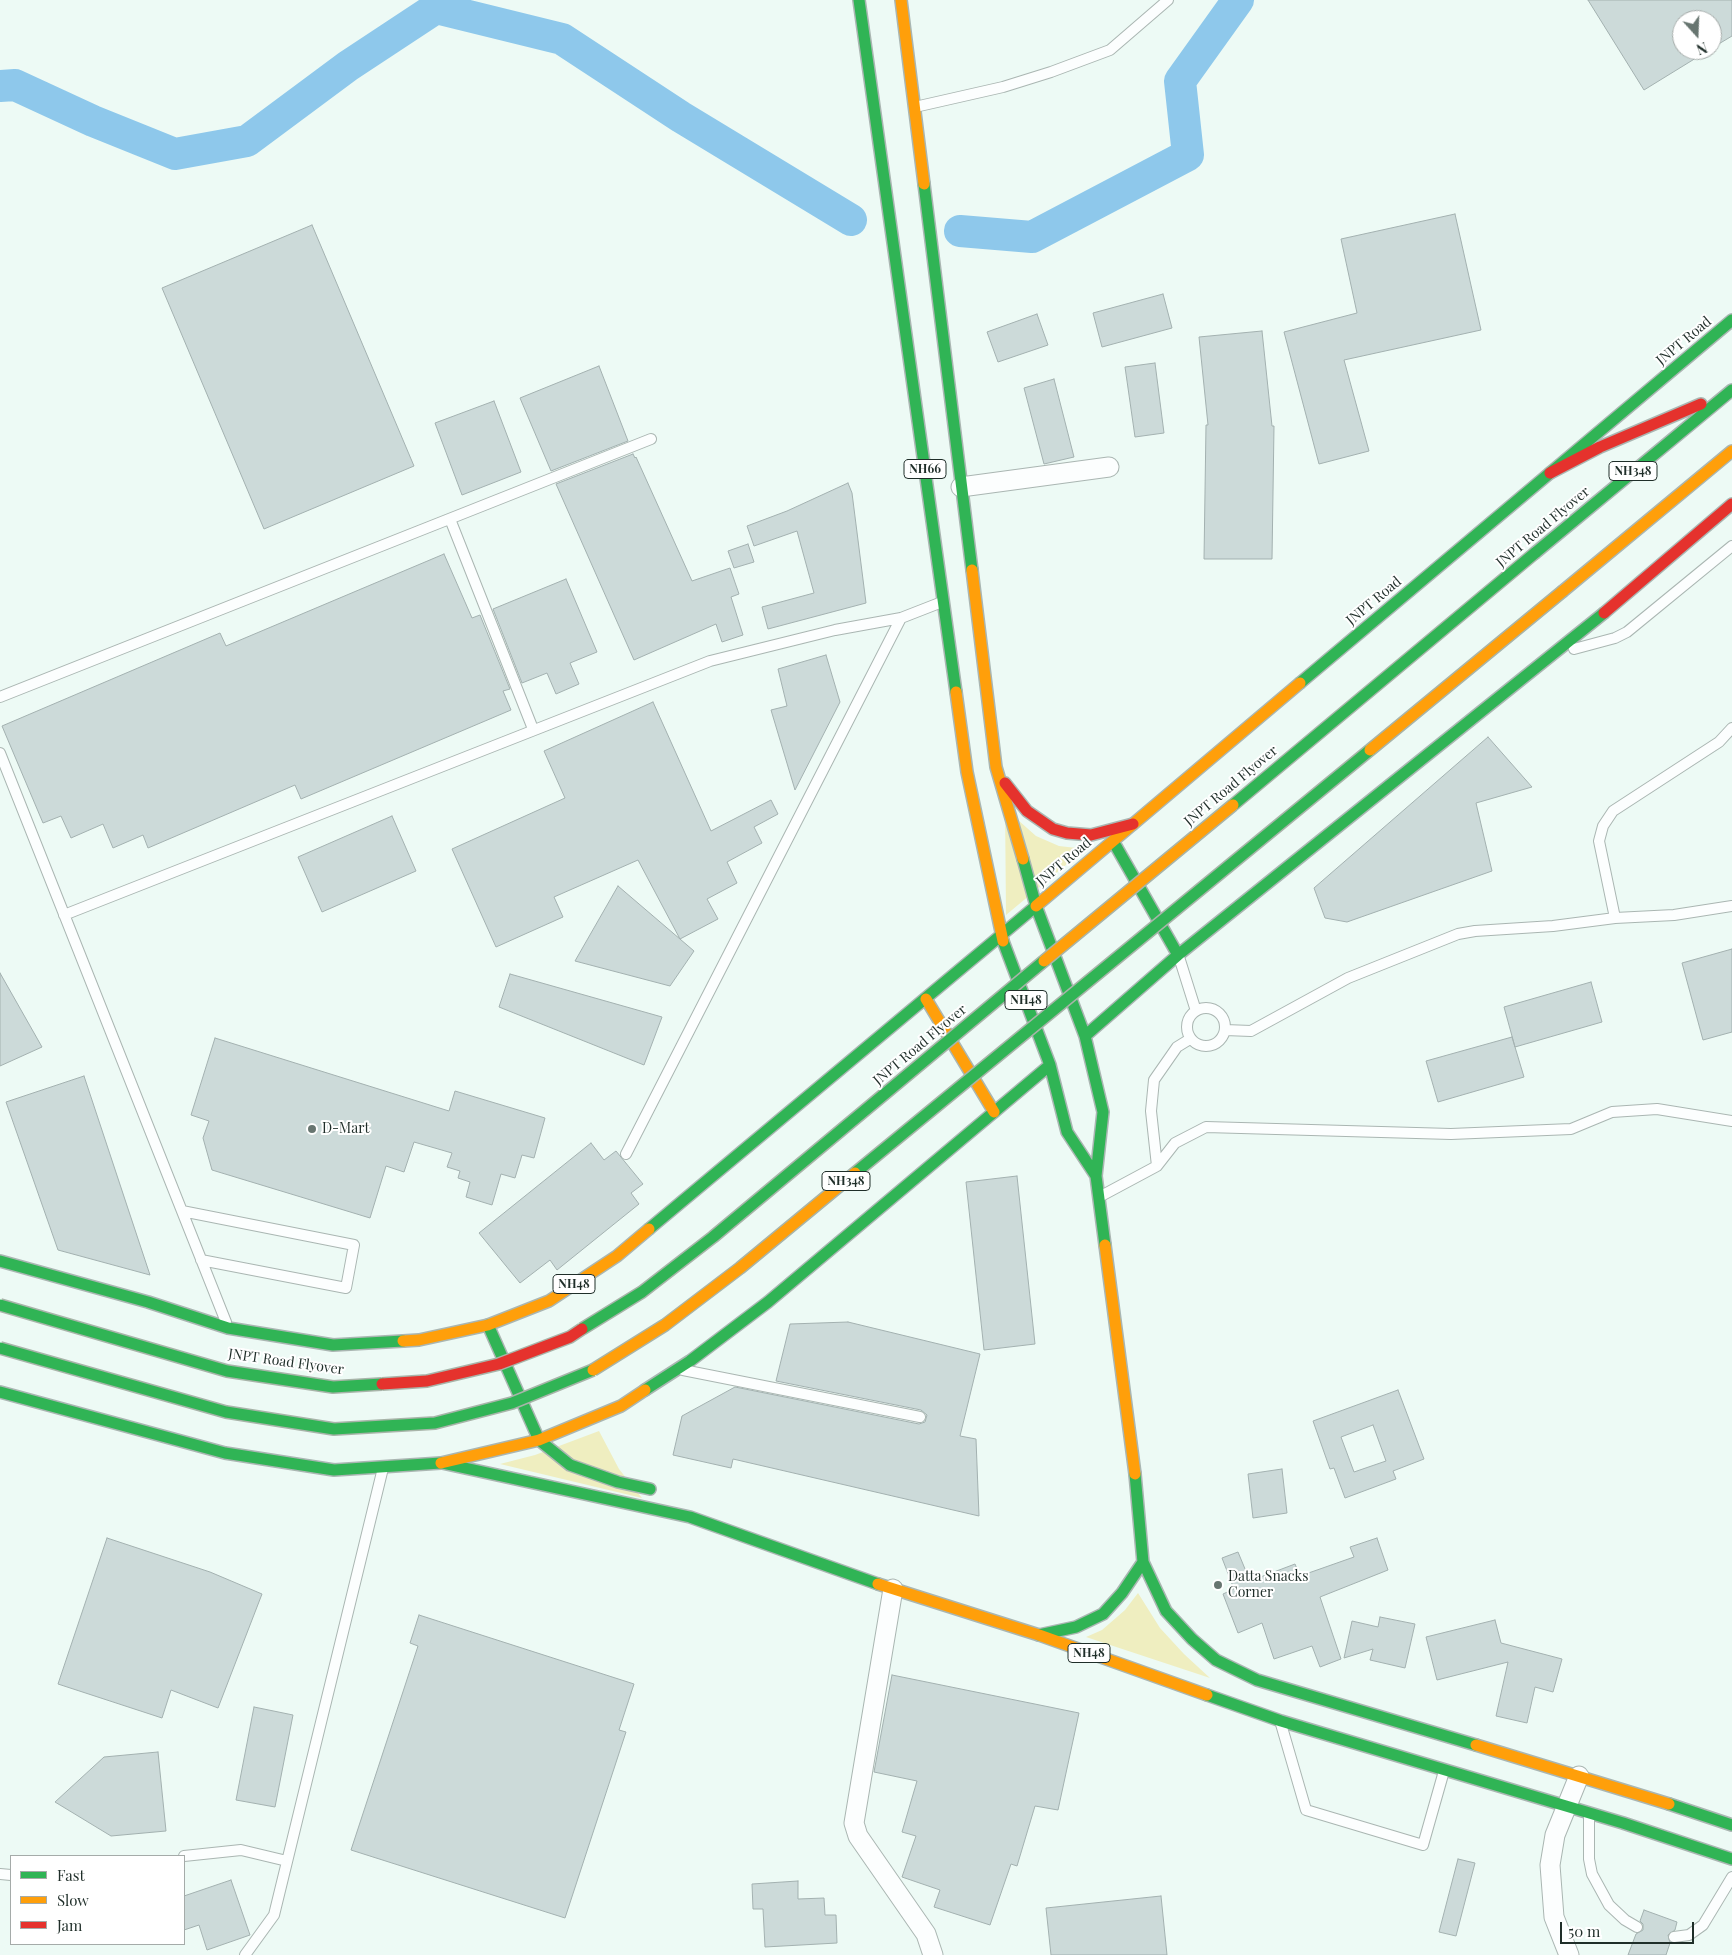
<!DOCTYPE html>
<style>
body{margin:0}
#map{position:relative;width:1732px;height:1955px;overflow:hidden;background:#edfaf5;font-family:"Playfair Display",serif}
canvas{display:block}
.legend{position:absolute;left:10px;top:1855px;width:175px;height:90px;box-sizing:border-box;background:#fff;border:1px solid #a5aba9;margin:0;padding:6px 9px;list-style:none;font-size:15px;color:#1f2e29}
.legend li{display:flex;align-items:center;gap:10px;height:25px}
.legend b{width:25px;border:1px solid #a5aba9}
.north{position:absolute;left:1672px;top:10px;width:50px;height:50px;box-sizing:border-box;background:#fff;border:1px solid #a5aba9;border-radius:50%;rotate:160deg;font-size:14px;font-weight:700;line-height:20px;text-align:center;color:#1f2e29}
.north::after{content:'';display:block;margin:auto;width:18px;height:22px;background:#677570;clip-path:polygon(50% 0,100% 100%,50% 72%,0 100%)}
.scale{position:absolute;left:1560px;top:1922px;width:134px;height:22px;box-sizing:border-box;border:2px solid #1f2e29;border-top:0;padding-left:6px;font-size:15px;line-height:18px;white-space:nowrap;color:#1f2e29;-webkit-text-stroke:4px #fff;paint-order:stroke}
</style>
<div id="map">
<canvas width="1732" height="1955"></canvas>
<ul class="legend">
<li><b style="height:6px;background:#30b455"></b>Fast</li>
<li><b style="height:6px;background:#ff9f0a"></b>Slow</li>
<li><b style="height:6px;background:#e5322d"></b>Jam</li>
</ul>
<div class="north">N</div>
<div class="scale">50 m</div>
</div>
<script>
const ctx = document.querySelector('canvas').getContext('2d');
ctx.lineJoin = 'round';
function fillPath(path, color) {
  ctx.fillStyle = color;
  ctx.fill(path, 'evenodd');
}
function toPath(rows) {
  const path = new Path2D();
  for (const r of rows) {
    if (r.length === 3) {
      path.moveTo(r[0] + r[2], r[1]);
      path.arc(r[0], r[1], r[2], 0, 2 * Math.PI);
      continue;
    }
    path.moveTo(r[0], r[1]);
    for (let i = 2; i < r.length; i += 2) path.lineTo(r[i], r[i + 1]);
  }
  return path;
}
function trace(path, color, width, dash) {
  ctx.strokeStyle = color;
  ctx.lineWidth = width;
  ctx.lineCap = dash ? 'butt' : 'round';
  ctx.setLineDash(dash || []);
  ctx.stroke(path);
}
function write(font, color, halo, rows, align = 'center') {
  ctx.font = font + ' "Playfair Display",serif';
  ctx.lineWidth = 4;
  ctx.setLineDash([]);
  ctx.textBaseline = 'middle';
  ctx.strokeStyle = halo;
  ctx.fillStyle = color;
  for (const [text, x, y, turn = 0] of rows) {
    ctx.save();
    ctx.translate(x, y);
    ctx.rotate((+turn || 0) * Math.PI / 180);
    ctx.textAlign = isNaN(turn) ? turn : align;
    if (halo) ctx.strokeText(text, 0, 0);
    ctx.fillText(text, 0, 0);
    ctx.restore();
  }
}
const green = toPath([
 [1005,804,1018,820,1036,836,1059,846,1085,849,1006,915],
 [599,1431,619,1469,642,1498,500,1464,535,1455],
 [1138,1593,1160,1628,1184,1654,1210,1678,1086,1637,1102,1630,1125,1610]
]);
const river = toPath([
 [0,86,15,85,93,121,175,154,247,141,348,66,436,8,562,39,681,117,851,220],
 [960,231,1032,237,1188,155,1180,81,1238,0]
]);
const building = toPath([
 [1588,0,1732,0,1732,36,1712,48,1712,20,1682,20,1682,50,1709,50,1644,90,1588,0],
 [1455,214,1481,330,1344,360,1369,451,1319,464,1284,332,1357,313,1341,239,1455,214],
 [312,225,414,466,264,529,162,288,312,225],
 [1163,294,1172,328,1102,347,1093,313,1163,294],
 [1037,314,1048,345,998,362,987,332,1037,314],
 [1262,331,1272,426,1274,426,1272,559,1204,559,1206,425,1208,425,1199,337,1262,331],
 [1155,363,1164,433,1135,437,1125,367,1155,363],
 [599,366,628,441,551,471,520,398,599,366],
 [1054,379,1074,457,1044,464,1024,388,1054,379],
 [494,401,521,472,462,495,435,423,494,401],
 [633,454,635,458,636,457,692,581,730,568,739,594,731,597,743,635,722,642,716,624,634,660,556,484,633,454],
 [848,483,852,493,866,603,768,629,762,607,814,593,797,531,754,546,747,526,787,511,848,483],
 [748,544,754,562,734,568,728,551,748,544],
 [444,554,472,618,480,615,510,689,503,691,511,710,301,799,295,785,148,848,143,835,113,848,103,824,71,838,61,816,43,823,2,726,220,633,226,646,444,554],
 [566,579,597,652,570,663,579,684,556,694,547,673,522,683,493,609,566,579],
 [826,655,840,702,795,790,771,710,787,706,778,669,826,655],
 [653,702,711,831,771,800,778,814,754,827,762,843,727,862,737,883,707,899,718,919,680,939,638,860,554,897,563,917,496,947,452,849,565,798,544,751,653,702],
 [1488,737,1532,787,1476,803,1492,871,1347,922,1325,918,1314,888,1488,737],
 [392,816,416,871,322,912,298,857,392,816],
 [618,886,694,951,670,986,575,961,618,886],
 [1732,949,1732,1032,1703,1040,1682,963,1732,949],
 [0,973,42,1047,0,1066,0,973],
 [510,974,662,1017,644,1065,499,1007,510,974],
 [1591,982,1602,1022,1515,1047,1504,1007,1591,982],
 [1512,1037,1524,1077,1438,1102,1426,1061,1512,1037],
 [215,1038,449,1111,455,1091,545,1118,534,1158,522,1155,515,1178,501,1174,492,1205,466,1197,470,1182,458,1178,460,1171,447,1167,452,1153,414,1142,404,1172,386,1166,370,1218,212,1170,203,1138,209,1121,191,1115,215,1038],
 [84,1076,150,1275,58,1250,6,1102,84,1076],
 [591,1143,604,1160,616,1151,643,1184,631,1193,639,1204,557,1270,550,1260,520,1283,479,1233,591,1143],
 [1017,1176,1035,1344,984,1350,966,1182,1017,1176],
 [848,1322,980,1354,960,1436,976,1439,979,1516,733,1459,731,1468,673,1455,682,1416,735,1387,919,1424,925,1422,927,1415,921,1410,776,1381,790,1324,848,1322],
 [1398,1390,1424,1459,1393,1471,1396,1479,1345,1498,1334,1468,1330,1469,1313,1421,1398,1390],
 [1373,1425,1386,1461,1354,1472,1341,1437,1373,1425],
 [1282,1469,1287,1513,1253,1518,1248,1474,1282,1469],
 [107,1538,210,1572,262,1594,218,1708,171,1690,162,1718,58,1684,107,1538],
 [1377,1538,1388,1570,1320,1597,1341,1659,1320,1667,1312,1646,1274,1659,1262,1623,1238,1633,1223,1594,1234,1589,1222,1558,1238,1552,1250,1581,1295,1564,1300,1576,1354,1557,1350,1547,1377,1538],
 [419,1615,634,1684,619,1730,626,1732,565,1918,351,1850,418,1646,410,1643,419,1615],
 [1380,1617,1415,1624,1405,1668,1370,1660,1373,1649,1344,1658,1352,1621,1378,1627,1380,1617],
 [1495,1620,1501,1643,1562,1659,1553,1692,1535,1687,1527,1723,1496,1716,1508,1662,1437,1680,1426,1637,1495,1620],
 [892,1675,1079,1713,1058,1810,1035,1806,1017,1866,1011,1864,990,1925,934,1907,940,1890,902,1877,916,1836,902,1832,917,1781,874,1772,892,1675],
 [254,1707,293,1715,275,1807,236,1800,254,1707],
 [158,1752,166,1831,111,1836,55,1802,104,1757,158,1752],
 [1458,1859,1475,1863,1456,1936,1439,1932,1458,1859],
 [231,1880,250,1935,207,1950,199,1925,184,1930,184,1896,231,1880],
 [798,1881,798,1899,824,1898,825,1915,836,1915,837,1943,765,1947,763,1909,753,1909,752,1884,798,1881],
 [1161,1896,1167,1955,1051,1955,1046,1908,1161,1896],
 [1644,1910,1677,1922,1675,1930,1668,1935,1670,1943,1666,1955,1628,1955,1636,1934,1643,1930,1643,1924,1640,1921,1644,1910]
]);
const lane = toPath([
 [915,107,1003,87,1051,72,1110,50,1168,0],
 [450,519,533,729],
 [1574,649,1615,638,1627,632,1732,546],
 [0,697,651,439],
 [1732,728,1719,742,1613,811,1603,826,1599,841,1615,918,1674,915,1732,906],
 [0,753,226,1322],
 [64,915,710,661,835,630,901,618,942,602],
 [1179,957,1196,1011],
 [1206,1027,19],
 [1225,1030,1251,1031,1348,978,1458,934,1475,931,1553,926,1615,918],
 [626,1154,901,618],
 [1157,1166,1151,1111,1154,1080,1177,1047,1190,1039],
 [1101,1196,1157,1166,1175,1143,1206,1127,1451,1134,1571,1129,1612,1112,1657,1109,1732,1121],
 [182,1211,354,1245,346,1288,201,1260],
 [683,1370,920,1417],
 [1281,1724,1306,1810,1423,1845,1444,1771],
 [1589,1814,1589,1859,1592,1874,1609,1905,1625,1920,1637,1927],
 [184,1856,241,1850,287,1861],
 [0,1874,11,1875],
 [1674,1937,1689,1935,1703,1925,1732,1877],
 [245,1955,274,1915,383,1468]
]);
const street = toPath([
 [961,487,1109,467],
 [893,1589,854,1823,858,1836,926,1934,933,1955],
 [1569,1955,1554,1917,1550,1865,1555,1835,1579,1776]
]);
const fast = toPath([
 [859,0,956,692],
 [924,184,972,570],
 [1535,553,1732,390],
 [1300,683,1732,320],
 [1113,841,1178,955],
 [1023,859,1036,906,1085,1036,1103,1112,1096,1176,1105,1245],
 [1003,941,1050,1065,1067,1132,1096,1176],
 [1085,1036,1178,955,1604,613],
 [649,1229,1036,906],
 [0,1261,148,1302,228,1328,333,1345,403,1341],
 [488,1325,539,1440,570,1465,618,1482,650,1489],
 [645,1390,690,1361,768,1302,1050,1065],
 [0,1392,225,1453,334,1470,441,1463],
 [442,1463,690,1517,878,1584],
 [1135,1474,1143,1562,1166,1611,1192,1639,1216,1660,1257,1680,1476,1745],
 [1039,1635,1076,1627,1103,1614,1122,1593,1143,1562],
 [1207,1695,1281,1721,1623,1823,1732,1859],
 [1669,1804,1732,1825]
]);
const slow = toPath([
 [901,0,924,184],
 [972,570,996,767,1023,859],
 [1563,591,1732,451],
 [956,692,967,772,1003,941],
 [1036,906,1300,683],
 [926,999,994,1112],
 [1105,1245,1135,1474],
 [403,1341,419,1340,488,1325,549,1301,617,1256,649,1229],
 [441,1463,539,1440,621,1406,645,1390],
 [878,1584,1039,1635,1207,1695],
 [1476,1745,1669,1804]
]);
const jam = toPath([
 [1550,473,1600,447,1701,404],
 [1604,613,1732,504],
 [1005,783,1027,811,1053,829,1067,833,1091,835,1133,824]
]);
const fastBridge = toPath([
 [1233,805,1535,553],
 [855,1173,1370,750],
 [0,1305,227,1371,333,1387,382,1384],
 [582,1329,642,1292,713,1237,1044,961],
 [0,1348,226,1412,334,1429,435,1423,512,1403,593,1370]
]);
const slowBridge = toPath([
 [1370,750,1563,591],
 [1044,961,1233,805],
 [593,1370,665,1325,740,1268,855,1173]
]);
const jamBridge = toPath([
 [382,1384,427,1381,499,1364,570,1337,582,1329]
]);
const markers = [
 [312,1129,5,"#677570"],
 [1218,1585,5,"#677570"]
];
const shields = [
 [925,469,42],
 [1633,471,48],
 [1026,1000,42],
 [846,1181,48],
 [574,1284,42],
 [1089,1653,42]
];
const shieldNames = [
 ["NH66",925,469],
 ["NH348",1633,471],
 ["NH48",1026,1000],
 ["NH348",846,1181],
 ["NH48",574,1284],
 ["NH48",1089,1653]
];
const streetNames = [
 ["JNPT Road",1684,341,-40],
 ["JNPT Road Flyover",1543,527,-40],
 ["JNPT Road",1374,601,-40],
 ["JNPT Road Flyover",1231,786,-40],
 ["JNPT Road",1064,862,-40],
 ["JNPT Road Flyover",920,1045,-40],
 ["JNPT Road Flyover",286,1362,8]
];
const poiNames = [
 ["D-Mart",322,1129],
 ["Datta Snacks",1228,1577],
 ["Corner",1228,1593]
];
fillPath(green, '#efeec0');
trace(river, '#8ec8eb', 32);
fillPath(building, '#ccdad9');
trace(building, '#a3b1b0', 1);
trace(lane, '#aab6b2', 12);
trace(street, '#aab6b2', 21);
trace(fast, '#aab6b2', 14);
trace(slow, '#aab6b2', 14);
trace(jam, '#aab6b2', 14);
trace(lane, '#fcfefe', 10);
trace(street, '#fcfefe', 19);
trace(fast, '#30b455', 11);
trace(slow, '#ff9f0a', 11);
trace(jam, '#e5322d', 11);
trace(fastBridge, '#a8b4a9', 14, []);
trace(slowBridge, '#a8b4a9', 14, []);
trace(jamBridge, '#a8b4a9', 14, []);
trace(fastBridge, '#30b455', 11);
trace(slowBridge, '#ff9f0a', 11);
trace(jamBridge, '#e5322d', 11);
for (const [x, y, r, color] of markers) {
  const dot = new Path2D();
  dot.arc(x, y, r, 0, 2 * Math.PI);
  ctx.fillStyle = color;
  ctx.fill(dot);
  trace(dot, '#fff', 2);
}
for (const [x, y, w] of shields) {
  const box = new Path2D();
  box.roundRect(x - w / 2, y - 9.5, w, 19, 4);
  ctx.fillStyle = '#fff';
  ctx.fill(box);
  trace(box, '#1f2e29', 1);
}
write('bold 12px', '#1f2e29', null, shieldNames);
write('14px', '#1f2e29', '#fff', streetNames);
write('14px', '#1f2e29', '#fff', poiNames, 'left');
</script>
